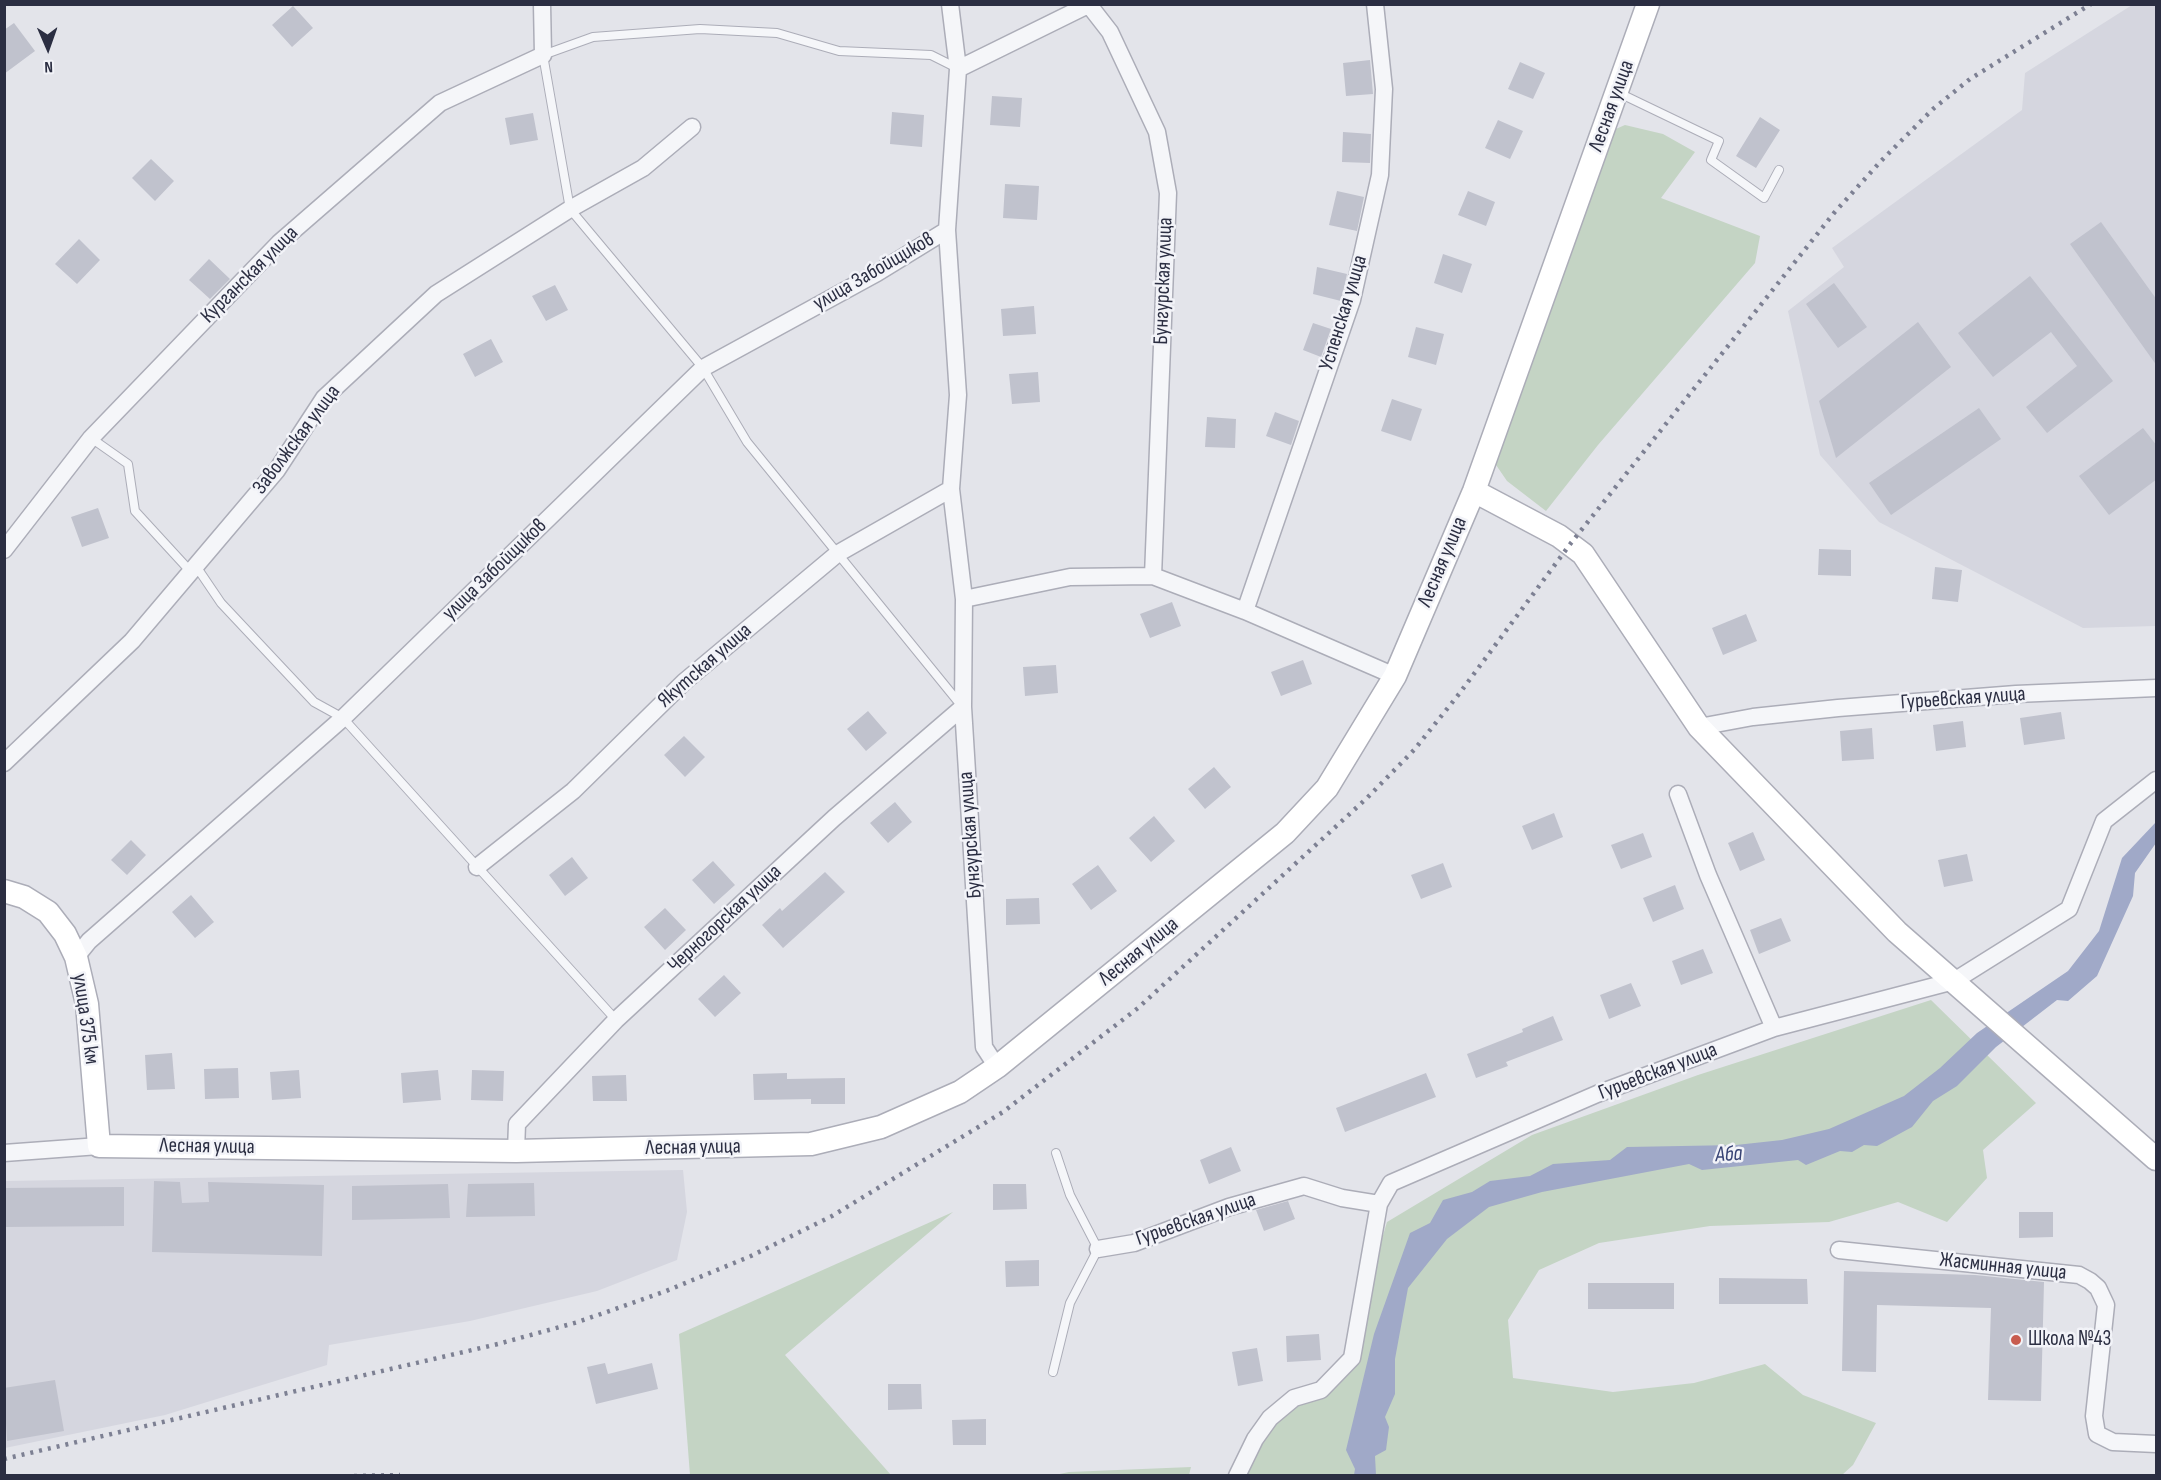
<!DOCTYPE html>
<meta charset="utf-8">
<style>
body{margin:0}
#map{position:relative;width:2161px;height:1480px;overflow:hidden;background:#e3e4ea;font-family:"Sofia Sans Condensed",sans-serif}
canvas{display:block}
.frame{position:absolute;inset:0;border:6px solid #2b2e42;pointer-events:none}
.north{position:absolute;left:18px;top:18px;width:60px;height:60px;-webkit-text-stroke:4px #f2f3f8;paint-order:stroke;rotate:178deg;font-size:16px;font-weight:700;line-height:24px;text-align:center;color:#2b2e42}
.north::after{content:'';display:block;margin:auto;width:21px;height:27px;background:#2b2e42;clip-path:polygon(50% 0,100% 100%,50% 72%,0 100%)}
</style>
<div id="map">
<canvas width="2161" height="1480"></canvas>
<div class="frame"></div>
<div class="north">N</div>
</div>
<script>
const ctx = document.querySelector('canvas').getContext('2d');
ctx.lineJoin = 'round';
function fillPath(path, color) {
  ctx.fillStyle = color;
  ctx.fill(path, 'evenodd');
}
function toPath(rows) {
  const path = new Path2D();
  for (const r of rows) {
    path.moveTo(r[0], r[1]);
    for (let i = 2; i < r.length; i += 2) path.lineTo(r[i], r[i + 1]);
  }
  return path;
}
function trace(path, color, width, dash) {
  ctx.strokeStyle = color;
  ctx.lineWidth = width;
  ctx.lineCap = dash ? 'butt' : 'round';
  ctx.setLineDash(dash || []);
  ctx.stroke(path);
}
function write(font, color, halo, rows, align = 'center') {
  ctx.font = font + ' "Sofia Sans Condensed",sans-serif';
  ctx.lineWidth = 5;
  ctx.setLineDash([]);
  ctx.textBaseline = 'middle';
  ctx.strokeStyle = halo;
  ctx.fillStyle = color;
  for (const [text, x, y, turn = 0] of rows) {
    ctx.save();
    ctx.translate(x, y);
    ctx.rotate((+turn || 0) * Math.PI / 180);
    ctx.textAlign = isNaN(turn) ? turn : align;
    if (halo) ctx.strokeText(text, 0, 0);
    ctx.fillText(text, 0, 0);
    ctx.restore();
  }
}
const built = toPath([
 [2132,5,2156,5,2156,626,2083,628,1879,522,1820,455,1788,311,1844,267,1832,248,2022,110,2025,73],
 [683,1170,687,1212,677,1260,597,1291,470,1321,329,1345,327,1365,165,1415,5,1448,5,1181]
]);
const green = toPath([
 [1625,125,1663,134,1695,152,1661,198,1760,236,1755,263,1598,445,1546,511,1507,481,1494,462,1604,134],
 [1931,1000,2036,1103,1983,1150,1987,1178,1947,1222,1898,1202,1829,1222,1710,1226,1599,1243,1539,1270,1508,1320,1513,1378,1613,1392,1694,1383,1765,1364,1803,1395,1876,1423,1853,1465,1842,1475,1246,1476,1278,1406,1338,1385,1387,1222,1532,1135,1698,1075],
 [953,1212,785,1355,891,1475,690,1475,679,1334],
 [1191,1467,1189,1475,1055,1475,1069,1472]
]);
const water = toPath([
 [2156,822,2156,843,2135,873,2133,896,2097,976,2068,1001,2057,1000,1996,1047,1957,1086,1933,1101,1912,1127,1877,1146,1864,1145,1852,1152,1840,1151,1806,1165,1798,1160,1702,1170,1689,1164,1542,1192,1489,1207,1447,1239,1408,1288,1395,1359,1395,1394,1385,1417,1389,1427,1386,1450,1375,1456,1376,1475,1354,1475,1355,1469,1346,1450,1374,1334,1410,1233,1430,1223,1443,1200,1472,1192,1490,1181,1530,1176,1553,1164,1610,1160,1627,1147,1736,1145,1782,1140,1829,1129,1904,1096,1940,1068,1977,1033,2068,971,2099,931,2122,858]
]);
const building = toPath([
 [293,6,313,28,292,47,272,25],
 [14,23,35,51,4,74,4,30],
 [1370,60,1373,94,1346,96,1343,63],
 [1520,62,1545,73,1533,99,1508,89],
 [992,96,1022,98,1020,127,990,125],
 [892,112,924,115,922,147,890,144],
 [533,113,538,140,510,145,505,118],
 [1760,117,1780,130,1756,168,1736,156],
 [1498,120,1523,131,1510,159,1485,148],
 [1343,132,1371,134,1370,163,1342,162],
 [151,159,174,181,155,201,132,178],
 [1005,184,1039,186,1037,220,1003,218],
 [1337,191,1364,197,1357,231,1329,225],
 [1468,191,1495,202,1486,226,1458,215],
 [2101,222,2157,300,2157,366,2070,244],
 [79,239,100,260,77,284,55,264],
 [1443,254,1472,264,1462,293,1434,283],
 [209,259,230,279,210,299,189,280],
 [1317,267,1347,274,1341,301,1313,294],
 [2030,276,2113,381,2047,433,2026,407,2077,366,2051,332,1993,377,1958,333],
 [1834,283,1867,327,1838,348,1806,304],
 [555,285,568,310,546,321,532,296],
 [1034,306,1036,334,1003,336,1001,309],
 [1918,322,1951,367,1836,458,1819,401],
 [1313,323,1331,329,1321,357,1303,350],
 [1416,327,1444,334,1436,365,1408,357],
 [491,339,503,362,475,377,463,354],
 [1038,372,1040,402,1012,404,1009,374],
 [1392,399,1422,409,1411,441,1381,431],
 [1979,408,2001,439,1891,515,1869,483],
 [1275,412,1299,421,1291,445,1266,436],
 [1207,417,1236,419,1235,448,1205,447],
 [2143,428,2157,446,2157,479,2109,515,2079,476],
 [98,508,109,538,82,547,71,517],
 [1819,549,1851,550,1851,576,1818,575],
 [1935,567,1962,570,1958,602,1932,599],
 [1172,602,1181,626,1150,638,1140,614],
 [1746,614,1757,641,1723,655,1712,628],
 [1303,660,1312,684,1281,696,1271,672],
 [1056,665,1058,693,1025,696,1023,667],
 [868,711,887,733,866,751,847,729],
 [2061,712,2065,739,2024,745,2020,718],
 [1963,721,1966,747,1936,751,1933,725],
 [1872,728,1874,759,1842,761,1840,731],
 [684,736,705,757,685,777,664,755],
 [1214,767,1231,787,1205,809,1188,789],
 [895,802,912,822,888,843,870,823],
 [1554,813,1563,837,1532,850,1522,826],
 [1154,816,1175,841,1151,862,1129,838],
 [1753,832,1765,860,1740,871,1728,843],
 [1643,833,1652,857,1621,869,1611,845],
 [131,840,146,855,127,875,111,860],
 [1967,854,1973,881,1944,887,1938,860],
 [572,857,588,878,565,896,549,875],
 [713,861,735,885,714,904,692,880],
 [1443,863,1452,887,1421,899,1411,875],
 [1098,865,1117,891,1091,910,1072,884],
 [825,872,845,892,783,948,762,925,780,908,782,911],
 [1675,885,1684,909,1653,922,1643,898],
 [191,895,214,922,195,938,172,912],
 [1039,898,1040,924,1006,925,1006,899],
 [665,908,686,930,665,950,644,927],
 [1781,918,1791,941,1759,954,1750,930],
 [1703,949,1713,973,1681,985,1672,961],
 [724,975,741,993,715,1017,698,999],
 [1631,983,1641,1006,1609,1019,1600,995],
 [1553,1016,1563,1040,1506,1062,1508,1066,1476,1078,1467,1054,1523,1032,1522,1029],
 [172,1053,175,1089,147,1090,145,1055],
 [238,1068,239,1098,205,1099,204,1069],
 [299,1070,301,1098,272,1100,270,1072],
 [438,1070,441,1100,403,1103,401,1073],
 [472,1070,504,1071,503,1101,471,1100],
 [787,1073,787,1079,845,1078,845,1104,811,1104,811,1099,754,1100,753,1074],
 [1426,1073,1436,1097,1345,1132,1336,1108],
 [626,1075,627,1101,593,1101,592,1076],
 [1231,1147,1241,1171,1209,1184,1200,1160],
 [154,1181,180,1182,182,1203,209,1202,208,1182,324,1185,322,1256,152,1252],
 [534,1183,535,1216,466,1217,468,1184],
 [448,1184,450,1218,352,1220,352,1186],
 [993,1184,1026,1184,1027,1209,993,1210],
 [124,1187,124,1226,4,1227,4,1188],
 [1288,1201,1295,1219,1264,1231,1256,1210],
 [2019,1212,2053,1212,2053,1237,2019,1238],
 [1039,1260,1039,1286,1006,1287,1005,1261],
 [1844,1271,1975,1275,2044,1282,2041,1401,1988,1400,1991,1308,1877,1305,1876,1372,1842,1371],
 [1719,1278,1807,1279,1808,1304,1719,1304],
 [1588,1283,1674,1283,1674,1309,1588,1309],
 [1319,1334,1321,1360,1287,1362,1286,1336],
 [1257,1348,1263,1381,1238,1386,1232,1352],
 [605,1363,608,1374,652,1363,658,1389,596,1404,587,1367],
 [55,1380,64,1431,7,1441,4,1388],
 [888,1384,921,1384,922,1409,888,1410],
 [986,1419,986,1445,953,1445,952,1420]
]);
const service = toPath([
 [957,68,931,55,839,51,777,33,700,29,593,37,543,55,570,209,703,368,747,442,960,704],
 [1619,93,1719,141,1711,160,1764,198,1779,170],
 [91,438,128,464,135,511,191,572,200,572,221,603,314,702,343,718,616,1020],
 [1053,1372,1070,1303,1098,1249,1070,1195,1056,1153]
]);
const minor = toPath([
 [950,4,958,69,947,230,958,395,951,489,964,599,963,707,984,1047,997,1067],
 [1089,5,1110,32,1157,132,1168,193,1153,576],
 [958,69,1090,4],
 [4,550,91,438,279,243,440,103,543,55,542,4],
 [964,599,1070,577,1153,576,1245,611,1395,676],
 [1245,611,1352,300,1380,175,1384,89,1375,4],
 [1699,727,1753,717,1838,708,2016,694,2156,688],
 [4,763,132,641,277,470,324,398,436,294,570,209,643,168,692,127],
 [1678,794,1708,875,1774,1028],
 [477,867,573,791,684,682,837,554,951,489],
 [76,957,89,941,343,718,703,368,877,273,947,230],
 [516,1151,517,1124,616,1020,834,818,963,707],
 [4,1153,99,1146],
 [1098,1249,1134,1243,1229,1207,1304,1186,1342,1198,1379,1204,1391,1183,1597,1094,1774,1028,1954,981,2069,909,2104,821,2156,780],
 [1839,1250,2079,1275,2090,1281,2098,1288,2106,1305,2094,1416,2097,1434,2113,1442,2156,1444],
 [1237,1476,1255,1439,1270,1418,1294,1398,1321,1390,1352,1358,1379,1204]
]);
const secondary = toPath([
 [1474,491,1559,536,1583,554,1699,727,1897,932,2156,1159],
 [4,891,24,897,48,912,65,934,76,957,87,1004,99,1146,516,1151,811,1144,881,1127,960,1092,997,1067,1285,833,1327,788,1395,676,1474,491,1648,4]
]);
const rail = toPath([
 [4,1459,498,1344,578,1322,666,1291,751,1256,832,1216,1003,1112,1138,1008,1367,798,1414,750,1459,694,1571,543,1834,213,1881,161,1933,109,1970,79,2091,4],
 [354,1476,400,1475]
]);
const markers = [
 [2016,1340,6,"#c85c4f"]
];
const streetNames = [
 ["Лесная улица",1612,106,-70],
 ["улица Забойщиков",874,272,-30],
 ["Курганская улица",250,275,-45],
 ["Бунгурская улица",1164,281,-88],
 ["Успенская улица",1344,313,-73],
 ["Заволжская улица",297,440,-53],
 ["Лесная улица",1443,562,-67],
 ["улица Забойщиков",495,570,-44],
 ["Якутская улица",705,666,-41],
 ["Гурьевская улица",1963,699,-4],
 ["Бунгурская улица",971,835,-94],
 ["Черногорская улица",725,919,-43],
 ["Лесная улица",1139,952,-39],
 ["улица 375 км",85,1019,82],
 ["Гурьевская улица",1658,1072,-21],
 ["Лесная улица",207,1147,1],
 ["Лесная улица",693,1148,-1],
 ["Гурьевская улица",1196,1220,-19],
 ["Жасминная улица",2003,1267,6]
];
const poiNames = [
 ["Школа №43",2028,1340]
];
const waterNames = [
 ["Аба",1729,1155,-3]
];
fillPath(built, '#d5d6df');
fillPath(green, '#c4d4c4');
fillPath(water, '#a0a9c8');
fillPath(building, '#c0c2cd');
trace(service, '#acadb8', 10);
trace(minor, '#acadb8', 19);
trace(secondary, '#acadb8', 25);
trace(service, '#f5f6f9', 8);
trace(minor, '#f5f6f9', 16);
trace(secondary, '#fff', 22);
trace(rail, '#7d8093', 4.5, [3, 6]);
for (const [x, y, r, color] of markers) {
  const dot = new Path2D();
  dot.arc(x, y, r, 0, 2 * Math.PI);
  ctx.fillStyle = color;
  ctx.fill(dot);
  trace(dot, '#f2f3f8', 2);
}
write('21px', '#2b2e42', '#f2f3f8', streetNames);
write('21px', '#2b2e42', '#f2f3f8', poiNames, 'left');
write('italic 22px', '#374374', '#f2f3f8', waterNames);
</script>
